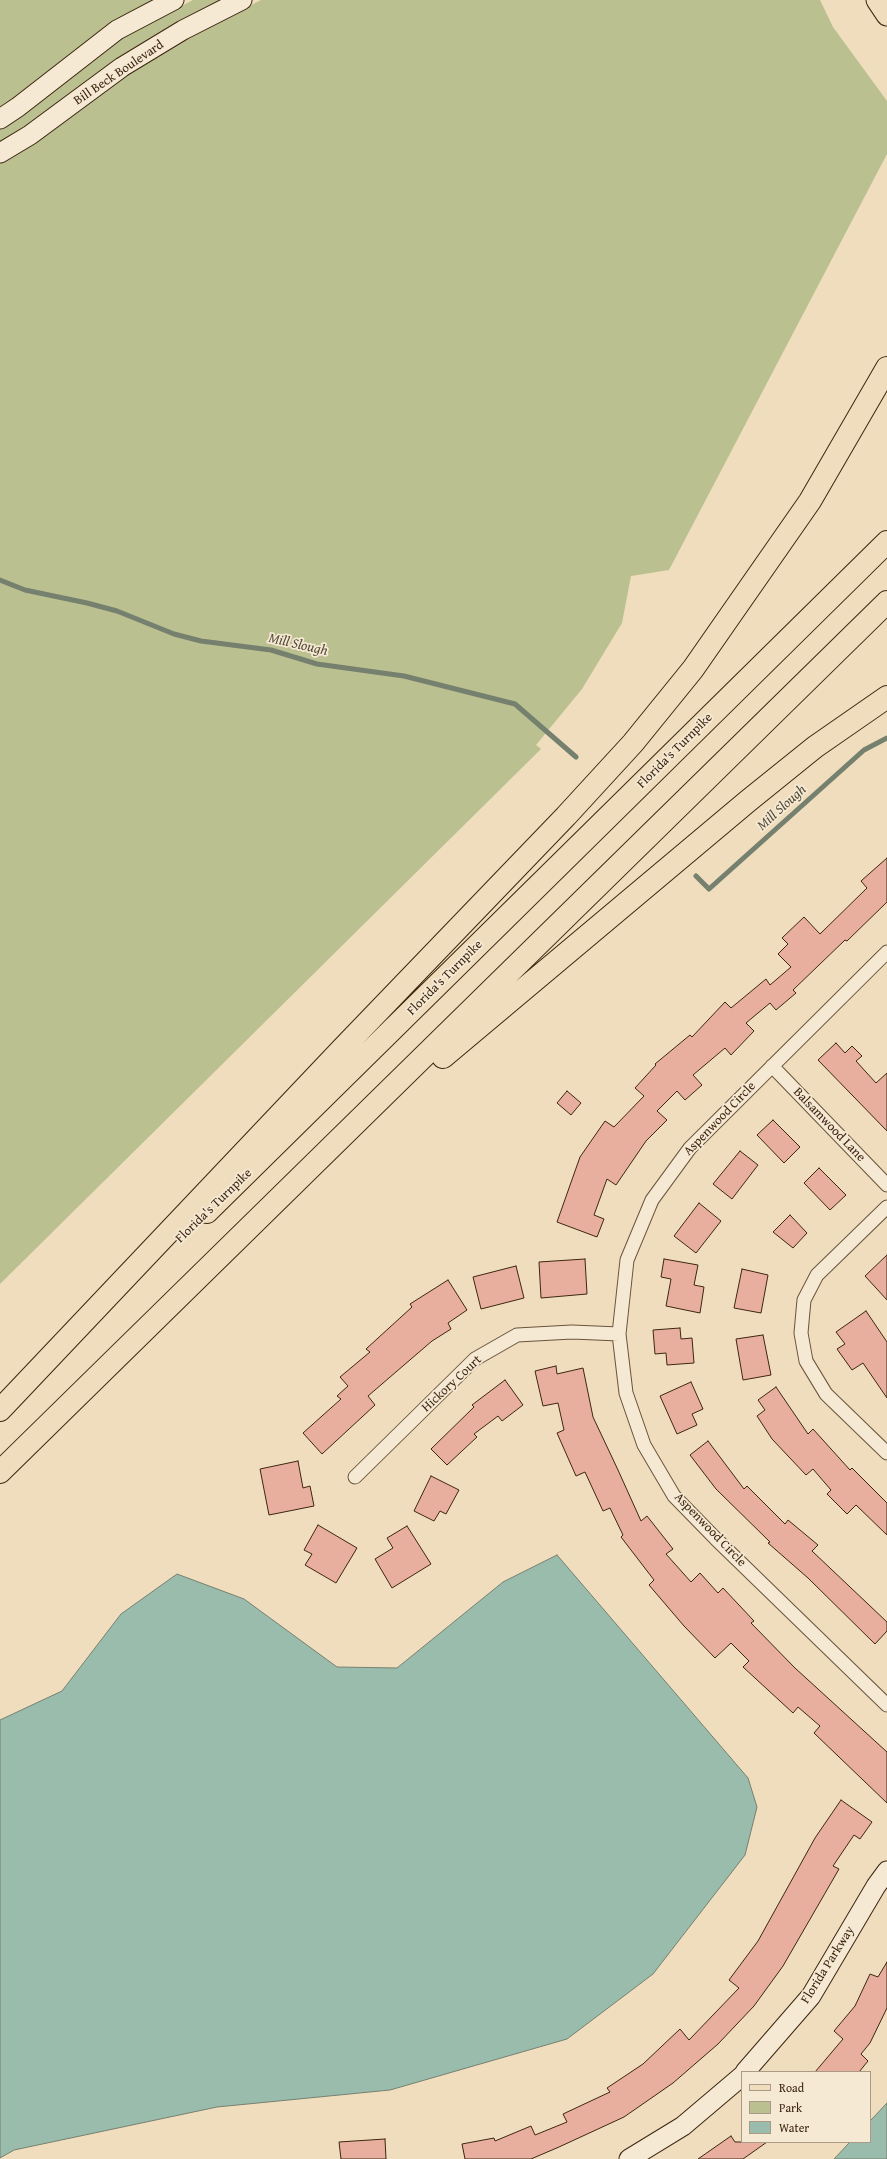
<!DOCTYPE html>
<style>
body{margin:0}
#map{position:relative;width:887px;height:2159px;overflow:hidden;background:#efddbd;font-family:"Gentium Book Plus",serif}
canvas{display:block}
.legend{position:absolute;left:741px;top:2071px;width:130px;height:72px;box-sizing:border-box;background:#f5e9d4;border:1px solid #ab9b86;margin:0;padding:5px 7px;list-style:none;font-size:12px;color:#3d2611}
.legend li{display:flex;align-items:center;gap:8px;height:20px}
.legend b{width:20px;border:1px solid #ab9b86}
</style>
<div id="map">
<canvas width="887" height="2159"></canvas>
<ul class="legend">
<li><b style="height:5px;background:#efddbd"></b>Road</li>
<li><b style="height:11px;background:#bbc090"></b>Park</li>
<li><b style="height:11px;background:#9abcad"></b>Water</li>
</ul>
</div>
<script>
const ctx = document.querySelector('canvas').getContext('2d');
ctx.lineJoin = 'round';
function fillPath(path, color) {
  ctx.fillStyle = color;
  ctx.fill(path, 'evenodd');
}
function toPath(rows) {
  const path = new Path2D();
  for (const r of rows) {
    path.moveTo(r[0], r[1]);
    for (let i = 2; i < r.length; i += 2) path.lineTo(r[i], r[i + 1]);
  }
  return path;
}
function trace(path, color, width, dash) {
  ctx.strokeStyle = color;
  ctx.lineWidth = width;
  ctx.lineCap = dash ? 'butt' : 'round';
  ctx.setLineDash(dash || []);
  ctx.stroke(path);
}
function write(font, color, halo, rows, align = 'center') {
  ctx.font = font + ' "Gentium Book Plus",serif';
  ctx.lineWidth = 3.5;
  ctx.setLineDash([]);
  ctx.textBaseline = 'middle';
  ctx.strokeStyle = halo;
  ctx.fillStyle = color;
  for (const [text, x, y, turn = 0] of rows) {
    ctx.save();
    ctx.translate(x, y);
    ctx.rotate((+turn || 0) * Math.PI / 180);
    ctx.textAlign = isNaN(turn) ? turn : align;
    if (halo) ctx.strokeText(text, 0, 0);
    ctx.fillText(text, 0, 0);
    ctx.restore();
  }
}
const green = toPath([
 [0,0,155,0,0,109],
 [193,0,224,0,0,143,0,129,23,113,122,37],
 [261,0,820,0,833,27,887,101,887,154,669,570,631,576,622,623,582,689,536,745,541,749,0,1284,0,163,35,141,127,74,187,37]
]);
const water = toPath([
 [557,1555,748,1778,757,1807,745,1855,653,1974,567,2039,390,2090,217,2107,14,2150,0,2158,0,1720,62,1691,121,1614,177,1574,244,1599,337,1667,397,1668,503,1582,557,1555],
 [887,2103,887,2159,834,2159,850,2142,870,2142,870,2121,887,2103]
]);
const stream = toPath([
 [0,580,25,590,87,603,117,611,174,634,201,641,271,650,317,664,404,676,515,704,576,757],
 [696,876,709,889,864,750,887,738]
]);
const building = toPath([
 [887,858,887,902,847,941,845,940,793,990,796,993,776,1010,770,1003,746,1023,754,1031,731,1055,725,1048,693,1075,702,1085,685,1100,677,1091,657,1111,667,1120,646,1141,616,1185,607,1179,594,1215,604,1219,597,1237,557,1222,580,1157,605,1121,614,1127,644,1096,635,1088,656,1065,655,1064,690,1035,692,1037,725,1002,731,1008,766,979,770,985,791,967,778,954,788,944,782,938,804,917,820,934,867,888,861,881,887,858],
 [836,1043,845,1053,852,1046,862,1056,856,1061,876,1083,887,1073,887,1131,818,1060,836,1043],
 [567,1091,581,1103,571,1115,557,1103,567,1091],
 [773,1120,800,1147,784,1163,757,1135,773,1120],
 [740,1151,758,1165,732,1199,713,1184,740,1151],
 [819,1168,846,1195,830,1210,804,1183,819,1168],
 [699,1203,721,1221,696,1253,674,1236,699,1203],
 [790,1215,807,1233,793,1248,773,1232,790,1215],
 [887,1255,887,1300,865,1276,887,1255],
 [585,1259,587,1294,541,1298,539,1262,585,1259],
 [664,1259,698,1265,694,1285,704,1287,700,1313,666,1306,671,1279,661,1277,664,1259],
 [516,1266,524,1298,481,1309,473,1277,516,1266],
 [742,1269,768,1275,761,1313,734,1308,742,1269],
 [448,1280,467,1310,448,1323,451,1329,432,1341,368,1396,375,1405,322,1454,303,1433,341,1399,337,1396,348,1386,340,1377,370,1352,366,1349,412,1307,410,1304,448,1280],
 [866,1311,887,1342,887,1398,863,1363,852,1370,837,1349,845,1344,836,1332,866,1311],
 [680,1328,681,1339,692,1338,694,1363,667,1365,666,1353,655,1354,653,1330,680,1328],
 [763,1335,771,1375,743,1380,736,1339,763,1335],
 [556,1366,557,1374,583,1368,593,1417,618,1470,641,1521,647,1516,673,1549,666,1554,691,1582,700,1573,718,1593,723,1588,754,1621,751,1623,795,1668,887,1752,887,1803,814,1733,820,1726,798,1707,793,1713,743,1667,749,1661,731,1643,715,1658,684,1626,649,1585,654,1580,621,1537,623,1535,610,1508,603,1511,585,1472,576,1476,557,1433,564,1430,558,1403,543,1406,535,1371,556,1366],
 [505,1380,523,1405,502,1421,498,1416,474,1434,477,1437,447,1465,431,1449,474,1407,472,1405,505,1380],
 [691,1382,703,1409,692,1414,697,1425,677,1434,660,1396,691,1382],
 [776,1387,808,1434,813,1429,850,1470,852,1468,887,1503,887,1535,856,1505,847,1514,827,1494,831,1490,813,1469,806,1475,772,1439,757,1416,765,1410,758,1400,776,1387],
 [708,1441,744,1489,747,1486,785,1524,788,1520,818,1545,812,1551,887,1622,887,1631,875,1644,808,1578,768,1543,770,1542,716,1489,690,1455,708,1441],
 [298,1461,303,1488,310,1486,314,1506,269,1515,260,1469,298,1461],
 [431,1476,459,1490,446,1514,440,1511,434,1521,414,1511,431,1476],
 [318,1525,357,1548,336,1583,305,1565,312,1554,304,1550,318,1525],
 [407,1526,431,1564,392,1588,375,1559,393,1548,387,1538,407,1526],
 [841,1800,872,1822,860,1839,854,1835,833,1866,839,1869,783,1966,754,2006,718,2044,673,2083,624,2117,559,2147,531,2159,465,2159,462,2144,494,2138,495,2141,531,2126,535,2135,567,2122,563,2114,610,2092,607,2088,643,2064,680,2029,689,2040,739,1988,729,1980,758,1941,815,1838,841,1800],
 [887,1962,887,2008,870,2043,861,2054,868,2061,859,2072,815,2072,843,2039,834,2031,855,2006,870,1974,878,1977,887,1962],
 [731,2136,735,2142,767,2142,743,2159,698,2159,731,2136],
 [385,2139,386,2159,341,2159,339,2142,385,2139]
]);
const street = toPath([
 [887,952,690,1148,652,1200,627,1260,619,1334,626,1393,644,1445,674,1496,716,1539,887,1705],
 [772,1066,887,1185],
 [887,1207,817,1275,804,1300,801,1333,806,1361,826,1394,887,1453],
 [355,1477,475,1359,517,1335,572,1332,619,1334]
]);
const secondary = toPath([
 [0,119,18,107,117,30,174,0],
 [0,153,30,135,122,67,183,30,242,0],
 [745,2072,811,1996,876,1886,887,1871],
 [629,2159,683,2126,742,2076]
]);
const primary = toPath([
 [877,0,887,15]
]);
const highway = toPath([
 [443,1057,748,801,815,747,887,697],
 [207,1212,887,542],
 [0,1410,341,1050,566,816,633,743,693,669,810,501,887,368],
 [0,1472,887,602]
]);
const streetNames = [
 ["Bill Beck Boulevard",119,73,-34],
 ["Florida's Turnpike",675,751,-45],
 ["Florida's Turnpike",445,978,-45],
 ["Aspenwood Circle",720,1119,-46],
 ["Balsamwood Lane",829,1125,46],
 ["Florida's Turnpike",214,1206,-44],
 ["Hickory Court",452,1384,-43],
 ["Aspenwood Circle",710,1530,46],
 ["Florida Parkway",828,1965,-58]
];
const waterNames = [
 ["Mill Slough",298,645,13],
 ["Mill Slough",782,808,-42]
];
fillPath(green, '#bbc090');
fillPath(water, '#9abcad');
trace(water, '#75806f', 1);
trace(stream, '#75806f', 5);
fillPath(building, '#e9af9e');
trace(building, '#3d2611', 1);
trace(street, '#6a543c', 15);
trace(secondary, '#3d2611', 21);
trace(primary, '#3d2611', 23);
trace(highway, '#3d2611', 24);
trace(street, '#f5e9d4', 13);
trace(secondary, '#f5e9d4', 19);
trace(primary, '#efddbd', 21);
trace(highway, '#efddbd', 22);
write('13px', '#3d2611', '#f5e9d4', streetNames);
write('italic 14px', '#544c38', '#f5e9d4', waterNames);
</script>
